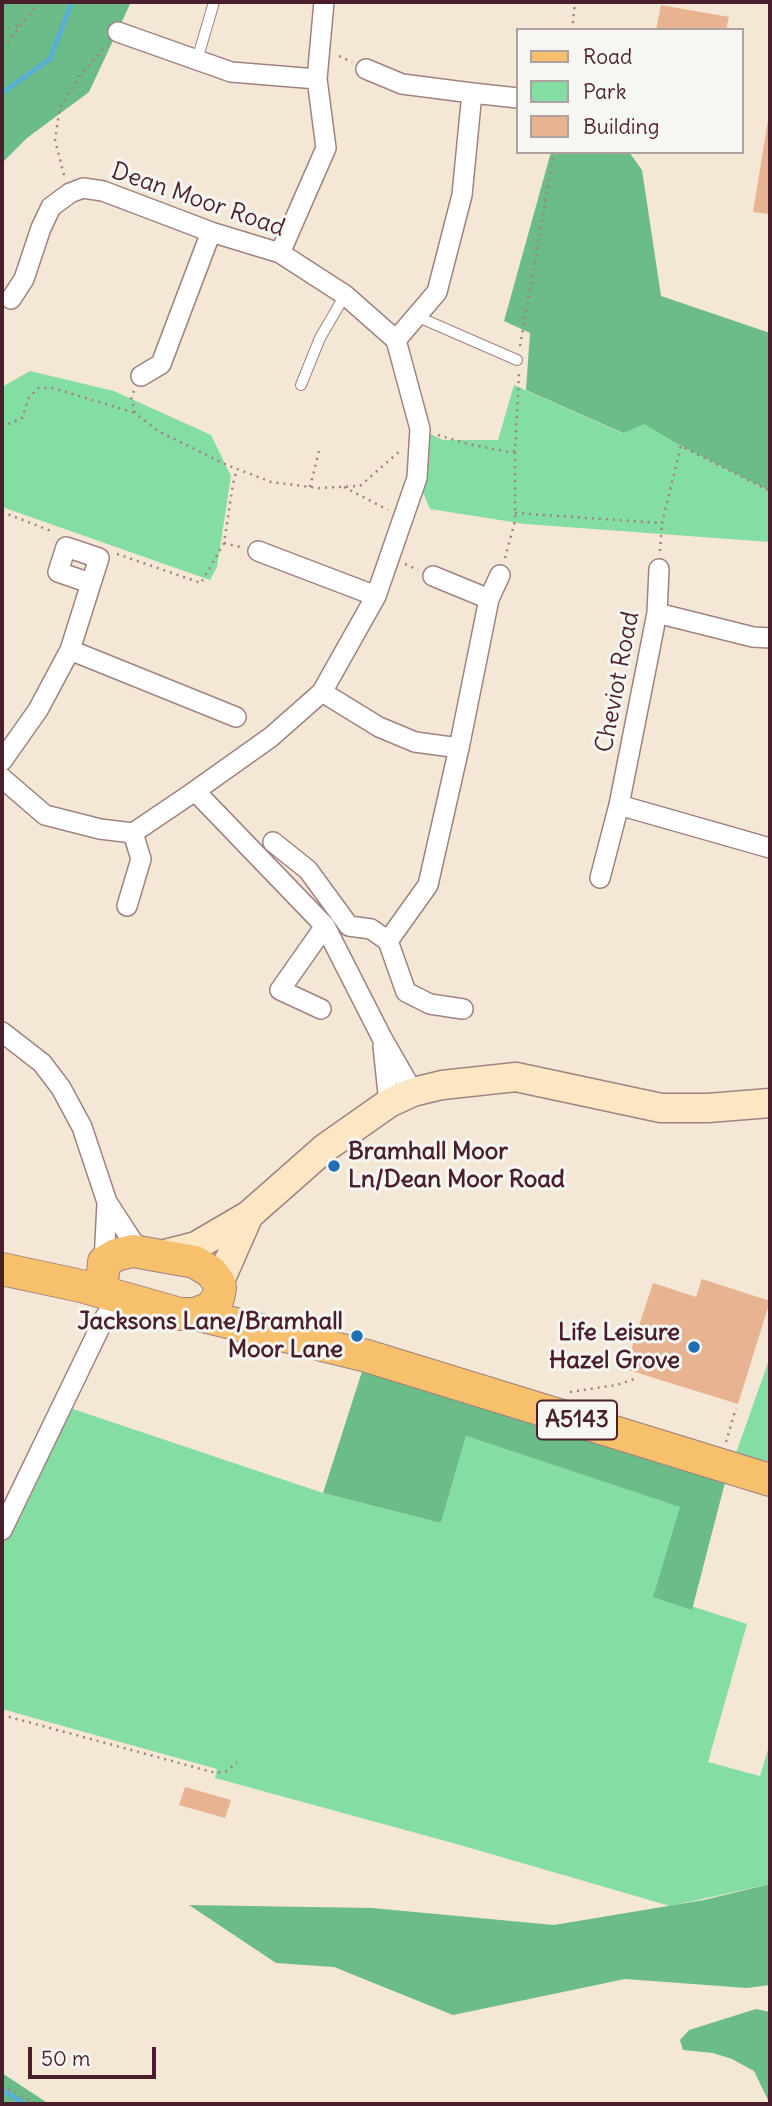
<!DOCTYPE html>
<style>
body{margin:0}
#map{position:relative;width:772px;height:2106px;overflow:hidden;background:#f4e7d5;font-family:Delius,sans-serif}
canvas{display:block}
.frame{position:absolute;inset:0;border:4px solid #4a1f2b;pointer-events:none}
.legend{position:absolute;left:516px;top:28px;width:228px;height:126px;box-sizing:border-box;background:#f6f6f2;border:2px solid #b1a0a2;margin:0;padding:9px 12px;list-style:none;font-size:21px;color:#4a1f2b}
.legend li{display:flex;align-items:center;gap:14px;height:35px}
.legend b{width:35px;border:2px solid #b1a0a2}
.scale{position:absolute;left:28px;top:2047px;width:128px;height:32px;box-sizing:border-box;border:4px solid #4a1f2b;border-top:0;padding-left:9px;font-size:21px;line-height:24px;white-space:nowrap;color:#4a1f2b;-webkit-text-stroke:5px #f6f6f2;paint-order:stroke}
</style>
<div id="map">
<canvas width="772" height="2106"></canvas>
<div class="frame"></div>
<ul class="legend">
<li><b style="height:9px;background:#f7c06c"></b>Road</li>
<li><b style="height:19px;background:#84dda2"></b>Park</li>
<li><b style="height:19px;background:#e7b391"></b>Building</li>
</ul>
<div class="scale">50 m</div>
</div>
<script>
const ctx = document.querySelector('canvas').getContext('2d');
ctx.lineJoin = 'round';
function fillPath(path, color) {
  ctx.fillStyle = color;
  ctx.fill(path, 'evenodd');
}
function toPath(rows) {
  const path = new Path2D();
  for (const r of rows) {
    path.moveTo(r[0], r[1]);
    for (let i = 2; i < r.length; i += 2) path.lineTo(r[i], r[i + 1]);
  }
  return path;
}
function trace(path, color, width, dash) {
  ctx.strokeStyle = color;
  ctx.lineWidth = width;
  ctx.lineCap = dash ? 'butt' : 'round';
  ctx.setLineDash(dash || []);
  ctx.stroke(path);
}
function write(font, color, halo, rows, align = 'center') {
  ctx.font = font + ' Delius,sans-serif';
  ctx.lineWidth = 6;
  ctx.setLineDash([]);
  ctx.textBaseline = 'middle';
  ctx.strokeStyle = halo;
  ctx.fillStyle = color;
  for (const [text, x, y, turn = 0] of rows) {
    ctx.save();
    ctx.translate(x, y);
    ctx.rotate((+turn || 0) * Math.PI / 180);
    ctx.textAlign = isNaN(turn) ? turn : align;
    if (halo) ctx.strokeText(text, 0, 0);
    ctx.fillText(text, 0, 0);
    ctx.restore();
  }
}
const green = toPath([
 [30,371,114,391,211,435,231,476,217,567,210,580,2,507,2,387],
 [514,385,622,433,644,419,681,446,770,491,770,542,525,524,430,509,417,478,420,429,443,440,498,440],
 [769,1360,770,1360,770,1462,736,1453],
 [70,1408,323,1493,441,1523,466,1436,681,1507,654,1594,747,1624,708,1762,760,1776,770,1743,770,1884,670,1906,460,1845,215,1778,217,1769,2,1709,2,1539]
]);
const forest = toPath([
 [2,2,131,2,89,92,27,138,2,163],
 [551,152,629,152,642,170,661,296,770,333,770,491,681,446,644,424,623,433,526,390,530,333,504,321],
 [367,1356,729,1467,692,1610,653,1597,680,1507,466,1436,441,1523,323,1493],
 [770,1884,770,1985,747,1988,625,1979,453,2015,334,1967,276,1963,189,1905,372,1908,554,1925,704,1900],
 [756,2009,770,2012,770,2104,754,2071,732,2059,713,2053,683,2050,680,2040,689,2030],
 [2,2073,49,2104,2,2104]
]);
const stream = toPath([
 [2,93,50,59,72,2],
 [2,2090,25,2104]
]);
const building = toPath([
 [661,5,729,17,726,30,656,30],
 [769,114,770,114,770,214,753,212],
 [702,1279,770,1301,738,1404,625,1369,653,1283,696,1297],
 [185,1787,231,1800,225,1818,179,1805]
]);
const path = toPath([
 [2,29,21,25],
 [572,30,575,2],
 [2,47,6,45,39,2],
 [339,56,352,62],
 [64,175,55,140,60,107,81,75,107,45],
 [520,346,554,152],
 [134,391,131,397,135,413,158,431,227,465,271,482,319,488,360,486,400,451],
 [2,427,22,418,29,398,38,388,53,388,135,413],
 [438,435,468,444,509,452,515,451,519,373],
 [310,487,320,447],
 [344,487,388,510],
 [2,512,54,532],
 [515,513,662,523,681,446,770,491],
 [224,543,241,547],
 [660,551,662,523],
 [117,554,201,583,224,543,233,484,237,469],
 [505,558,515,521,515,451],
 [405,564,418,570],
 [570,1392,617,1385,634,1379],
 [726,1442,736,1408],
 [2,1715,216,1773,227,1771,237,1762],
 [2,2086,37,2104]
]);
const lane = toPath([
 [197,60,214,2],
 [416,316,517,360],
 [301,385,320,338,345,295]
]);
const street = toPath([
 [118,32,231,72,317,79],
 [366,69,402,84,472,93,462,195,437,292,396,340],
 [472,93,518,98],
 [280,253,326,148,317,79,324,2],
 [11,299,24,279,41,228,51,207,70,193,83,188,103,191,211,232,280,253,345,295,396,340,420,429,417,478,376,596,322,692,271,737,195,791,325,926,382,1038,413,1092],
 [141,376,161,364,211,232],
 [258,551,376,596],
 [659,569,657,613,619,805,770,848],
 [433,576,489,599,459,748],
 [489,599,500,575],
 [657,613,753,637,770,638],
 [70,650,236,717],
 [322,692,379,727,415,742,459,748,428,885,388,941,406,992,430,1004,463,1009],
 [2,761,38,710,70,650,99,558,66,547,58,572,90,583],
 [2,778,45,815,100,829,133,833,195,791],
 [273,842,308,870,349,926,371,929,388,941],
 [600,878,619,805],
 [127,906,141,859,133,833],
 [321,1009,280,990,325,926],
 [2,1032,42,1063,61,1088,82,1127,107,1202,133,1242,149,1252],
 [383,1046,389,1103],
 [104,1262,107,1203],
 [2,1530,104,1319,117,1298]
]);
const secondary = toPath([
 [161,1255,196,1246,249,1215,325,1148,389,1103,413,1092,442,1085,516,1077,661,1108,708,1108,770,1103],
 [219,1283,249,1215]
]);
const primary = toPath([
 [2,1269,81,1286,180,1314,195,1314,210,1308,218,1298,220,1288,219,1283,211,1272,195,1262,133,1251,116,1255,104,1262,102,1282,107,1293],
 [195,1314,367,1356,770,1480]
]);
const markers = [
 [334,1166,7,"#1f6fb2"],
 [357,1336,7,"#1f6fb2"],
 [694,1347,7,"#1f6fb2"]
];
const shields = [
 [577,1420,80]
];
const shieldNames = [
 ["A5143",577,1420]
];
const streetNames = [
 ["Dean Moor Road",198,200,19],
 ["Cheviot Road",618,682,-79]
];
const poiNames = [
 ["Bramhall Moor",348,1152,"left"],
 ["Ln/Dean Moor Road",348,1180,"left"],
 ["Jacksons Lane/Bramhall",343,1322],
 ["Moor Lane",343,1350],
 ["Life Leisure",680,1333],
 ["Hazel Grove",680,1361]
];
fillPath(green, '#84dda2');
fillPath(forest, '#6bbc88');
trace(stream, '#58afd4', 5);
fillPath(building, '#e7b391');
trace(lane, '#9f8380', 12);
trace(street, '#9f8380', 22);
trace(secondary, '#9f8380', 31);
trace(primary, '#9f8380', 34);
trace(path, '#9f8380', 2.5, [2, 5]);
trace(lane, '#fff', 10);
trace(street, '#fff', 19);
trace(secondary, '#fce6c4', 28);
trace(primary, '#f7c06c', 32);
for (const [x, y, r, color] of markers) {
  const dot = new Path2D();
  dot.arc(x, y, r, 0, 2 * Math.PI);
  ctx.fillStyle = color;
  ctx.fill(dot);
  trace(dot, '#f6f6f2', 2.5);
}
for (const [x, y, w] of shields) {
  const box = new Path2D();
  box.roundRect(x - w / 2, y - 19.5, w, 39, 5);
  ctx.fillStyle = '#f6f6f2';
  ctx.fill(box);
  trace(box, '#4a1f2b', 2);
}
write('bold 23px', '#4a1f2b', null, shieldNames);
write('24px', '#4a1f2b', '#f6f6f2', streetNames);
write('bold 24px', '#4a1f2b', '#f6f6f2', poiNames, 'right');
</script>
